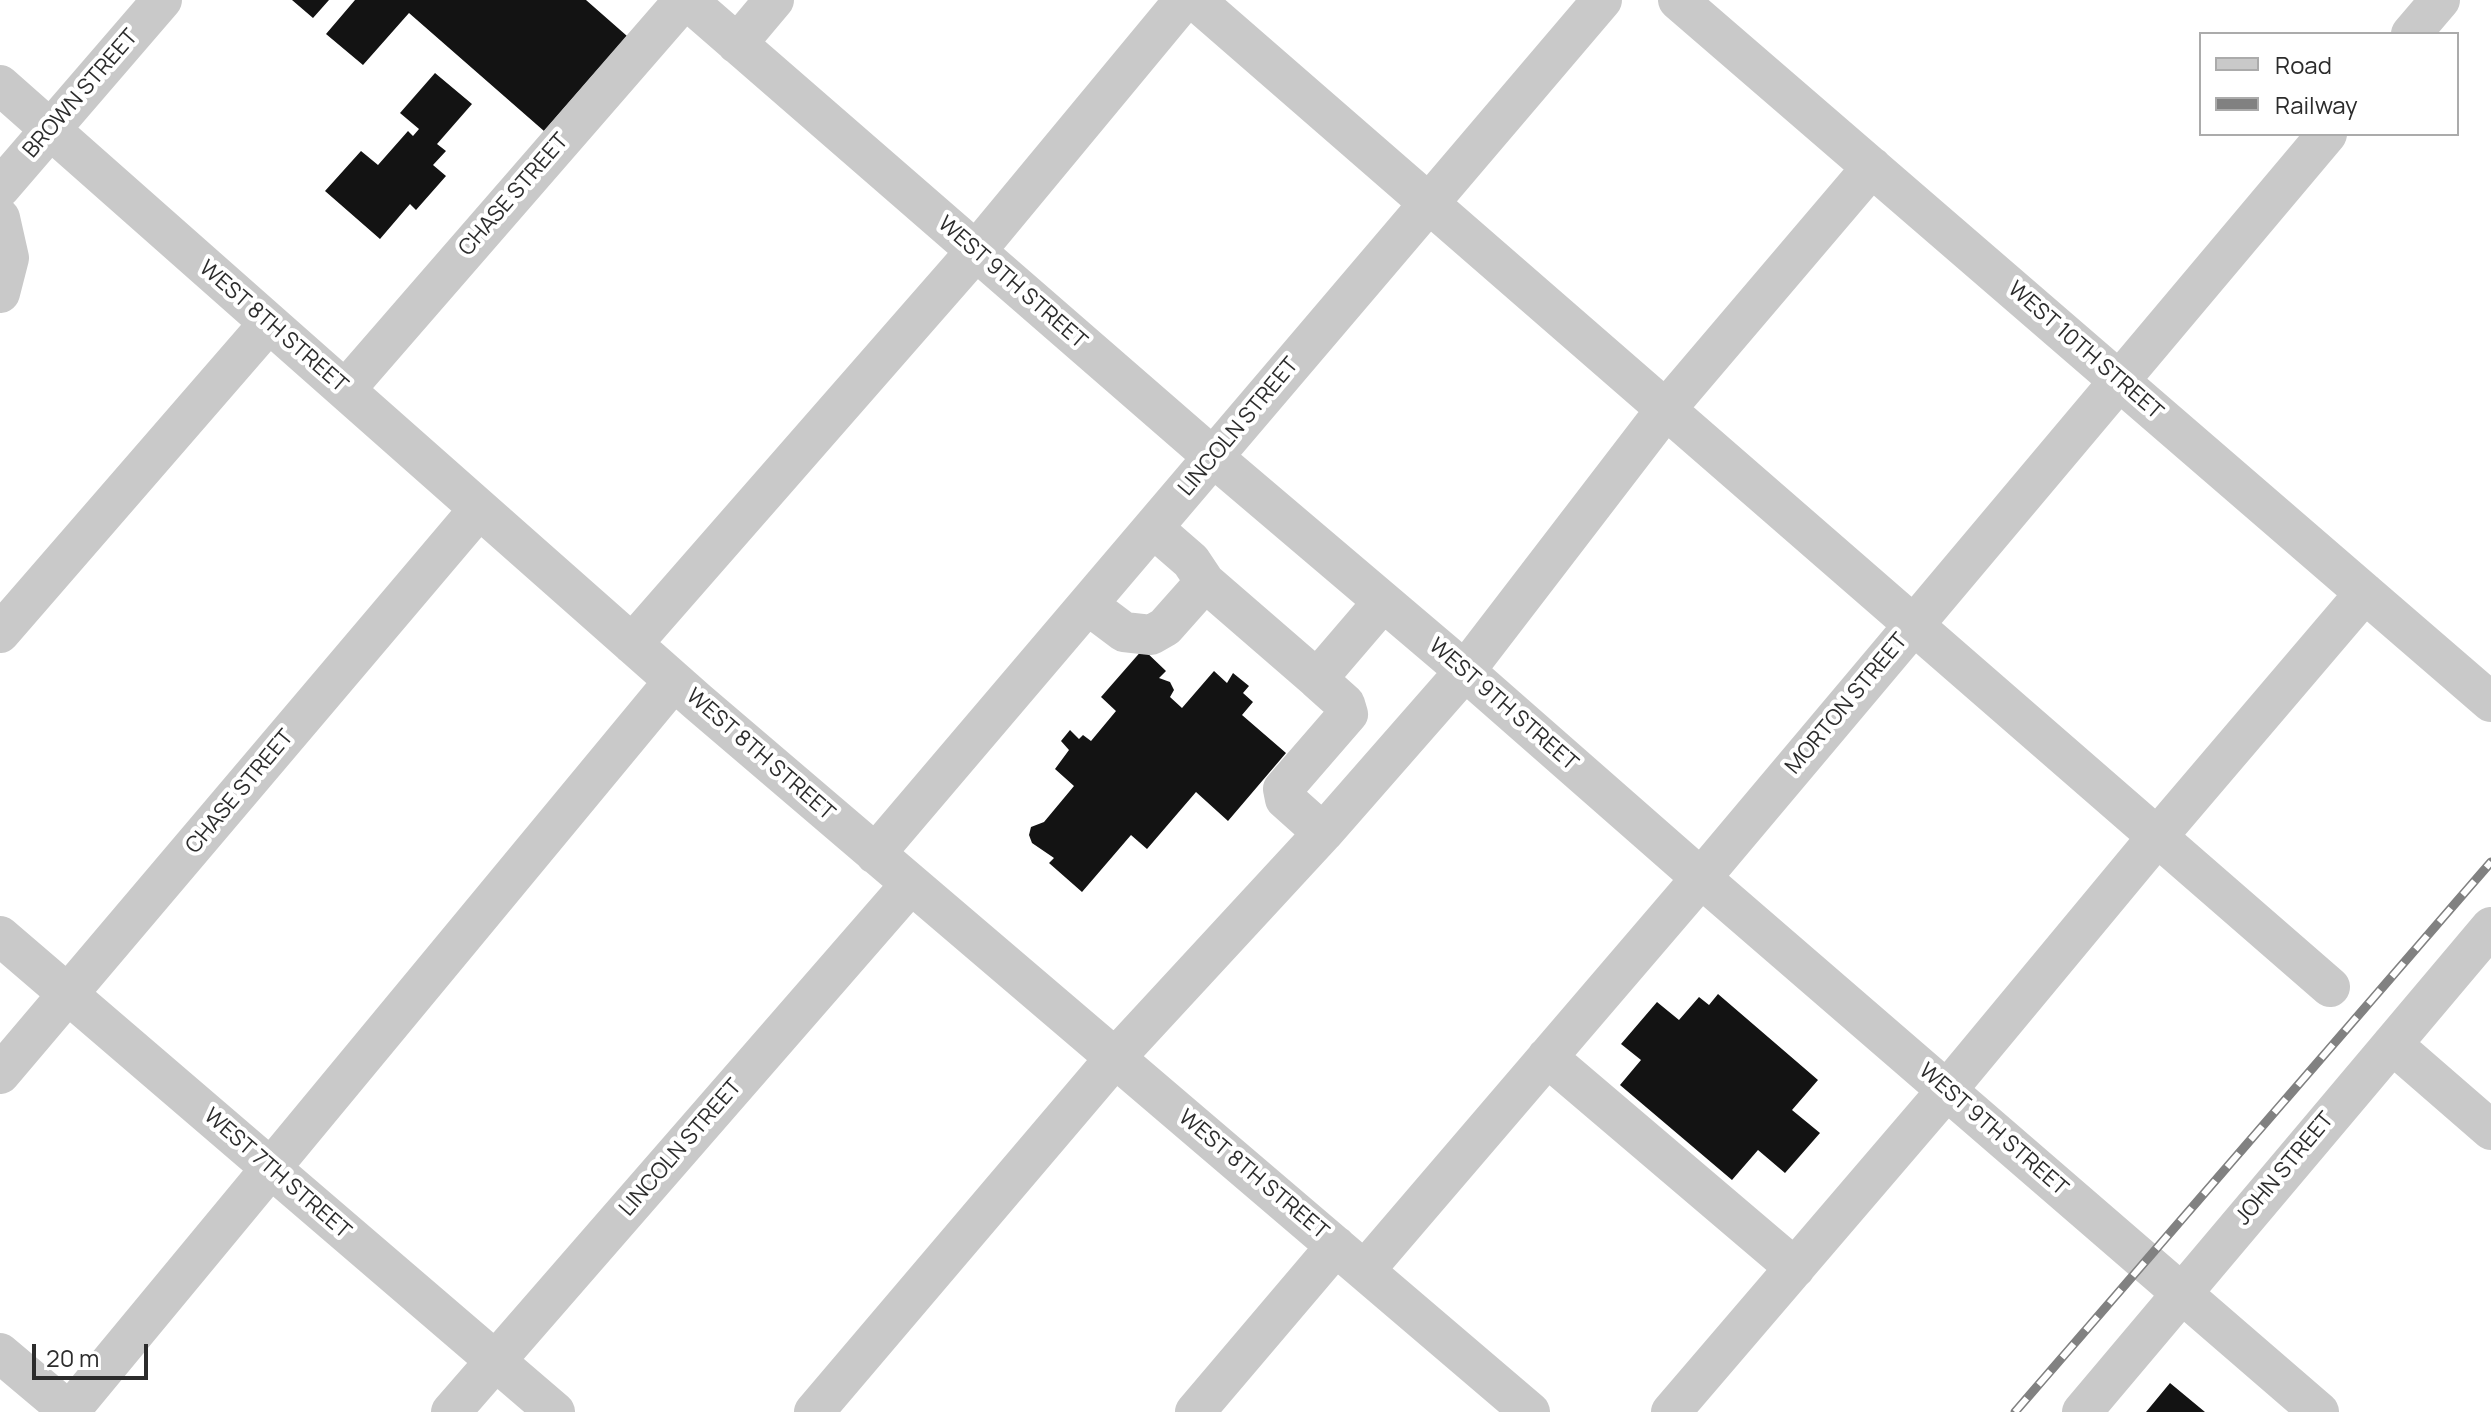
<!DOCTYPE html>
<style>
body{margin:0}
#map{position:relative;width:2491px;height:1412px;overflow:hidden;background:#fff;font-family:Manrope,sans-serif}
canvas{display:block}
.legend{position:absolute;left:2199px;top:32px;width:260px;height:104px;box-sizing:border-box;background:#fff;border:2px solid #ababab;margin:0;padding:10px 14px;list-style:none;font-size:24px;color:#2c2c2c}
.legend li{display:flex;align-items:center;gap:16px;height:40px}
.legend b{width:40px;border:2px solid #ababab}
.scale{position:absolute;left:32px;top:1344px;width:116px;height:36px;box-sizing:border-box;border:4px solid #2c2c2c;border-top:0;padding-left:10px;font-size:24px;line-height:28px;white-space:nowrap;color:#2c2c2c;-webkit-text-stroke:6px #fff;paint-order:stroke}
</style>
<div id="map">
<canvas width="2491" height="1412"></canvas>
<ul class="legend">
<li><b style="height:10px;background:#c9c9c9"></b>Road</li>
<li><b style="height:10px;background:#818181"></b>Railway</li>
</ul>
<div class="scale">20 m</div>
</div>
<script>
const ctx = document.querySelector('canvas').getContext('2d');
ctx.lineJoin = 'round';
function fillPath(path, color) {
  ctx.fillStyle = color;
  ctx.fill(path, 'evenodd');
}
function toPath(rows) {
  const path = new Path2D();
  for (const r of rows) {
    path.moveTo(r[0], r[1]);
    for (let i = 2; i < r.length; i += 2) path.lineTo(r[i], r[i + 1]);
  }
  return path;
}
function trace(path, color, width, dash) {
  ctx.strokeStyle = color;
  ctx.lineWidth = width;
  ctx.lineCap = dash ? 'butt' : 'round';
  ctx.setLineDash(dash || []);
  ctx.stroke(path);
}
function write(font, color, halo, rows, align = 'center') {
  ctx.font = font + ' Manrope,sans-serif';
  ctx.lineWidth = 8;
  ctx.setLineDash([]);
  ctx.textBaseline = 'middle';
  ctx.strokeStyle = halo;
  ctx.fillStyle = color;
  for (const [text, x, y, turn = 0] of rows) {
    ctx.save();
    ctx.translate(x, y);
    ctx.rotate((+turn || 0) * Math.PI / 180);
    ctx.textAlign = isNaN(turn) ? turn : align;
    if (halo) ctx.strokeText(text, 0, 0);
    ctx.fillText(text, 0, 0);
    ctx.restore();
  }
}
const building = toPath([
 [292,0,329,0,313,18],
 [355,0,586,0,627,36,544,131,409,13,363,65,326,34],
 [435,73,472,104,437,144,446,151,433,165,446,176,416,210,410,204,380,239,325,191,361,151,378,165,408,131,413,136,419,129,400,113],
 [1143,649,1166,671,1159,678,1170,682,1174,690,1170,697,1182,708,1214,671,1227,683,1233,673,1249,686,1243,693,1253,702,1242,715,1286,753,1228,821,1196,792,1147,849,1131,835,1082,892,1049,863,1054,858,1032,843,1029,835,1031,827,1044,822,1074,786,1055,769,1069,750,1061,741,1070,730,1079,739,1083,735,1091,741,1116,711,1101,697],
 [1718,994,1818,1080,1792,1110,1820,1133,1785,1173,1758,1150,1732,1180,1620,1085,1641,1060,1621,1044,1657,1002,1679,1020,1699,997,1709,1005],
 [2170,1383,2205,1412,2146,1412]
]);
const minor = toPath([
 [687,0,1213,457,1465,671,1701,878,2319,1412],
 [1195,0,2330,987],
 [1678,0,2491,702],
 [2411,34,2440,0],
 [737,44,774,0],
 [0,85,698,702,1530,1412],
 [0,188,162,0],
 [0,218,9,258,0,293],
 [345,390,684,0],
 [1153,528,1191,561,1205,582,1317,679],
 [1088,605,1124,632,1151,635,1165,627,1205,582],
 [0,633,269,323],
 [632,644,976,251,1184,0],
 [1323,833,1285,799,1283,789,1348,714,1345,704,1317,679,1383,602],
 [875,854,1602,0],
 [0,936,555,1412],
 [2392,1044,2491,1130],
 [1547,1057,1795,1268],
 [0,1074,479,509],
 [1365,1270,1701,878,2327,134],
 [0,1353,70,1412],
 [69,1412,674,681],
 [451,1412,910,885],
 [814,1412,1115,1058,1323,833,1465,671,1666,409,1872,167],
 [1195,1412,1336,1246],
 [1671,1412,1947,1090,2157,837,2365,593],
 [2082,1412,2491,927]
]);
const rail = toPath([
 [2015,1412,2491,862]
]);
const streetNames = [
 ["BROWN STREET",81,94,-49],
 ["CHASE STREET",514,195,-49],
 ["WEST 9TH STREET",1012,283,41],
 ["WEST 8TH STREET",273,327,41],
 ["WEST 10TH STREET",2085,351,41],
 ["LINCOLN STREET",1239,427,-50],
 ["MORTON STREET",1847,704,-50],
 ["WEST 9TH STREET",1503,705,41],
 ["WEST 8TH STREET",760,755,41],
 ["CHASE STREET",240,792,-50],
 ["WEST 9TH STREET",1993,1130,41],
 ["LINCOLN STREET",681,1148,-49],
 ["JOHN STREET",2285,1169,-50],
 ["WEST 7TH STREET",277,1174,41],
 ["WEST 8TH STREET",1253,1175,40]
];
fillPath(building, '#131313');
trace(minor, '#c9c9c9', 40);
trace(rail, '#818181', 9);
trace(rail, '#fff', 6, [18]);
write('22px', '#2c2c2c', '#fff', streetNames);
</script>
